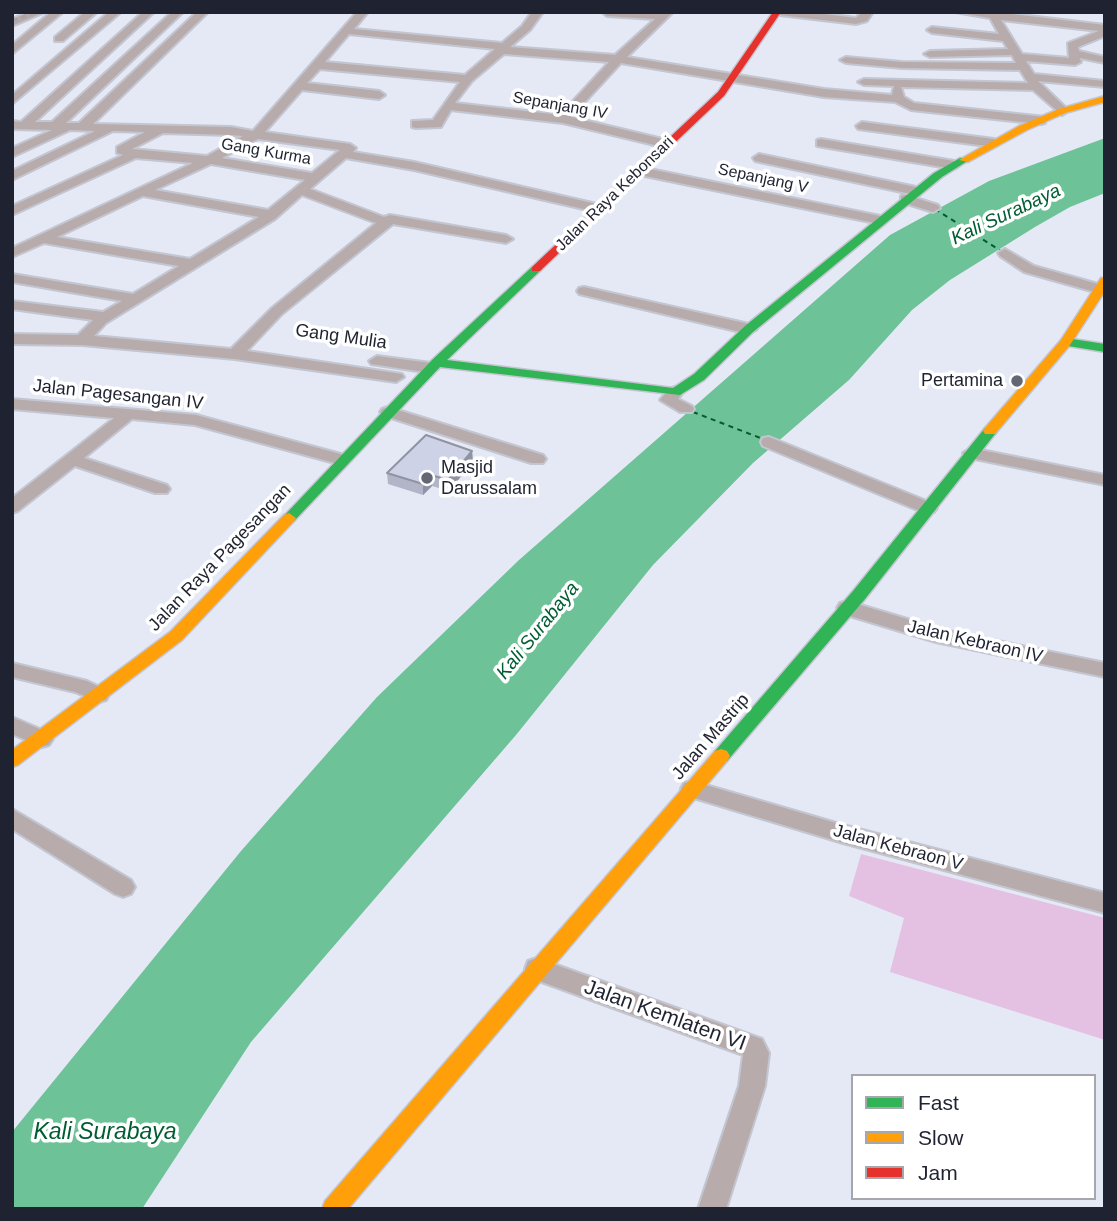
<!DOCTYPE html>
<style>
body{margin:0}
#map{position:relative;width:1117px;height:1221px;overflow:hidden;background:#e5e9f6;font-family:Arial,sans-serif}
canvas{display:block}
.frame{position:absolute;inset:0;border:14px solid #1f2230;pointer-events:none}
.legend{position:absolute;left:851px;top:1074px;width:245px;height:126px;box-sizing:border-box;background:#fff;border:2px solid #a5a7ac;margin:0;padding:9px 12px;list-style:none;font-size:21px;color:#1f2230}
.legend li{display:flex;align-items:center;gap:14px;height:35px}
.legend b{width:35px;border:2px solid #a5a7ac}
</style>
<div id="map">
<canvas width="1117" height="1221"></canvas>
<div class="frame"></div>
<ul class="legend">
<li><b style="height:9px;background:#30b455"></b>Fast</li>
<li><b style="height:9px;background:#ff9f0a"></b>Slow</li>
<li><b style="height:9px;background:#e5322d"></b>Jam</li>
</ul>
</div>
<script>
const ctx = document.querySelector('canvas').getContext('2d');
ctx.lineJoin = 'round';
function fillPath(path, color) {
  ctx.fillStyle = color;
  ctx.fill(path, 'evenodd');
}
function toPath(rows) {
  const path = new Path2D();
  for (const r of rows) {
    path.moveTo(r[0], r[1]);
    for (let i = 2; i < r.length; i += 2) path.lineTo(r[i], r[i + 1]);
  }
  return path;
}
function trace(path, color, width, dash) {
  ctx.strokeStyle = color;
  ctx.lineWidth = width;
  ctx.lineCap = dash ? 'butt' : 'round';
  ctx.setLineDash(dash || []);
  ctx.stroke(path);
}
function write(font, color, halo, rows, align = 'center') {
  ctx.font = font + ' Arial,sans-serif';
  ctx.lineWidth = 7;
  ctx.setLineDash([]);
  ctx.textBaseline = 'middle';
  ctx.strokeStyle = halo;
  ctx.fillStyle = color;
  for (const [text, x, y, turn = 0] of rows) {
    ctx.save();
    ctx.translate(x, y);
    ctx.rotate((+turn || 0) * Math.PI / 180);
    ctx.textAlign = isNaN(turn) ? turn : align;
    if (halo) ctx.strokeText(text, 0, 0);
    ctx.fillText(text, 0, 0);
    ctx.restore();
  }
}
const green = toPath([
 [861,854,1105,918,1105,1040,890,972,904,918,849,896]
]);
const water = toPath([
 [1105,138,1105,193,1070,207,1035,227,950,280,912,310,849,380,753,463,653,565,516,735,251,1042,142,1209,12,1209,12,1132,241,851,377,697,519,560,890,235,989,181]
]);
const ferry = toPath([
 [935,209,1001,251],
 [693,412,763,439]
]);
const street = toPath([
 [30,12,45,12,12,26,12,19,30,12],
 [51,12,63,12,12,54,12,45,51,12],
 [85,12,97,12,63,41,55,41,55,37,85,12],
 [109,12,121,12,12,104,12,95,109,12],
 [143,12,154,12,35,122,52,122,172,12,183,12,66,123,79,123,197,12,208,12,93,124,231,127,253,131,357,12,368,12,354,29,502,43,522,26,532,12,543,12,530,30,510,47,615,55,655,19,607,16,602,12,673,12,627,57,824,89,892,95,894,86,864,85,858,82,864,79,1028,83,1020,70,902,68,846,63,840,60,846,57,902,62,1016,63,1012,55,930,57,924,54,930,51,1008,49,1003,41,932,33,927,30,932,27,999,34,990,18,955,12,995,12,1105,25,1105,36,1078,47,1079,51,1105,57,1105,63,1080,58,1081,62,1075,65,1026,61,1034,74,1105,81,1105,87,1038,81,1066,108,1068,111,1062,115,1033,90,901,87,904,97,914,103,1045,117,1045,123,1041,124,911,110,895,102,824,97,621,63,571,117,671,141,671,147,667,148,563,123,451,110,441,127,416,128,412,127,412,121,433,120,460,82,320,69,307,83,379,91,385,95,379,99,302,90,265,132,350,144,356,148,353,152,414,162,601,205,608,209,601,213,414,170,346,158,310,189,384,217,390,215,506,235,513,239,506,243,393,224,282,314,247,351,402,374,404,377,396,382,235,359,82,345,12,344,12,334,78,335,93,320,12,309,12,301,103,312,122,301,12,282,12,274,133,294,179,266,44,243,12,257,12,248,193,163,136,158,12,215,12,206,123,155,117,153,117,147,145,132,113,131,12,180,12,171,95,131,70,130,12,157,12,148,52,130,12,129,12,121,21,122,143,12],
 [1001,20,1099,31,1068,43,1069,58,1022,54,1001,20],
 [349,34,495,49,465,75,325,62,349,34],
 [504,54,609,62,560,115,455,103,472,81,504,54],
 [163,133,231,135,243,136,207,156,132,149,163,133],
 [258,139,340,150,312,173,222,158,258,139],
 [211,164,305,180,268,210,155,190,211,164],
 [302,195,376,223,272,308,231,349,94,336,106,323,275,219,302,195],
 [143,196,259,217,190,259,57,237,143,196],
 [775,12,809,12,856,18,862,12,873,12,867,21,856,24,780,15,775,12],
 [862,122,994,139,1000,143,994,147,858,129,856,126,862,122],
 [821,139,954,161,960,165,954,169,817,146,817,140,821,139],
 [759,154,916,187,923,191,916,195,755,161,753,158,759,154],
 [640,167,880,216,887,220,880,224,635,174,635,168,640,167],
 [906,195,938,205,940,208,933,212,901,202,901,196,906,195],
 [1005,249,1034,266,1105,286,1105,292,1095,292,1024,272,1000,256,998,253,1005,249],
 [584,287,749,324,757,329,749,334,579,294,577,291,579,288,584,287],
 [377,356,431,363,439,368,431,373,371,364,369,361,377,356],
 [675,387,683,392,678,399,692,406,694,409,692,412,680,412,660,400,669,389,675,387],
 [12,399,196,415,348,456,351,460,342,465,195,425,132,419,84,458,167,485,170,489,167,493,155,493,75,466,18,511,12,513,12,498,114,418,12,409,12,399],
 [388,407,543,455,546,459,543,463,531,463,382,415,380,412,382,409,388,407],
 [769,437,934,504,937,508,934,512,922,512,763,446,761,442,763,438,769,437],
 [971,448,1105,475,1105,485,965,457,963,453,971,448],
 [847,601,944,630,1105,663,1105,677,936,642,840,613,837,608,840,603,847,601],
 [12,663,87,681,106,690,109,695,106,700,99,702,75,692,12,677,12,663],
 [12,717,49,733,53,739,49,745,42,747,12,734,12,717],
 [692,781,843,825,1105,893,1105,913,843,843,684,795,681,789,684,783,692,781],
 [12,809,131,880,135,887,131,894,123,897,115,894,12,829,12,809],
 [537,958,762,1039,769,1053,765,1086,726,1209,698,1209,739,1086,743,1055,528,977,525,969,528,961,537,958]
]);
const fast = toPath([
 [960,158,969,160,942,177,753,332,704,380,680,395,440,367,294,521,284,521,282,518,432,360,532,267,540,267,542,269,447,360,673,388,694,374,745,326,934,173,960,158],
 [1066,338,1105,344,1105,352,1062,345,1062,339,1066,338],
 [990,427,997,431,995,434,865,599,727,761,715,761,712,756,715,751,853,591,985,428,990,427]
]);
const slow = toPath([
 [1105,96,1105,102,1065,113,1027,130,968,162,959,160,1019,126,1059,109,1105,96],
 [1101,278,1105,278,1105,291,1070,345,995,434,985,434,983,431,985,428,1061,340,1101,278],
 [289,513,296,518,294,521,182,640,18,765,12,767,12,750,170,632,284,515,289,513],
 [721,749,727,751,730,756,727,761,348,1209,322,1209,325,1201,715,751,721,749]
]);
const jam = toPath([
 [773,12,781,12,724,96,540,271,532,271,532,267,718,92,773,12]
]);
const rail = toPath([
 [12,21,36,12]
]);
const wall = toPath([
 [472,451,473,462,449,491,432,486,423,495,388,484,387,473]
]);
const shadedWall = toPath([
 [472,451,473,462,449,491,448,480],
 [431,475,432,486,423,495,423,484]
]);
const building = toPath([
 [426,435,472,451,448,480,431,475,423,484,387,473,426,435]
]);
const markers = [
 [1017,381,7,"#646875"],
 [427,478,7,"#646875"]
];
const farStreetnames = [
 ["Sepanjang IV",560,106,10],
 ["Gang Kurma",266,152,10],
 ["Sepanjang V",763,179,12],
 ["Jalan Raya Kebonsari",615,194,-44]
];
const streetNames = [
 ["Gang Mulia",341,337,8],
 ["Jalan Pagesangan IV",118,395,6],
 ["Jalan Raya Pagesangan",220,558,-46],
 ["Jalan Kebraon IV",975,642,13],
 ["Jalan Mastrip",711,737,-49],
 ["Jalan Kebraon V",898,848,15]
];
const poiNames = [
 ["Pertamina",1003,381],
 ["Masjid",441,468,"left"],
 ["Darussalam",441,489,"left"]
];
const waterNames = [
 ["Kali Surabaya",1006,215,-25],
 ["Kali Surabaya",538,631,-51]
];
const nearStreetnames = [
 ["Jalan Kemlaten VI",665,1016,20]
];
const nearWaternames = [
 ["Kali Surabaya",105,1133]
];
fillPath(green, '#e4c1e3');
fillPath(water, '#6ec298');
trace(ferry, '#005d32', 2, [5, 4.5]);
trace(street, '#c3c6d1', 4);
trace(fast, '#c3c6d1', 3);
trace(slow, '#c3c6d1', 3);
trace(jam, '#c3c6d1', 3);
fillPath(street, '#b7acab');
fillPath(fast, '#30b455');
fillPath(slow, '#ff9f0a');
fillPath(jam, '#e5322d');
trace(rail, '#aba5a8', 3.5, [6, 3.5]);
fillPath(wall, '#b1b5c7');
fillPath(shadedWall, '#9093a2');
fillPath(building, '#ced2e7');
trace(building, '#9093a2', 2);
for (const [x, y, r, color] of markers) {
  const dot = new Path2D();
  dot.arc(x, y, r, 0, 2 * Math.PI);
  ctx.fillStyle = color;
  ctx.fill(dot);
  trace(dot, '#fff', 2.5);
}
write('16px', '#1f2230', '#fff', farStreetnames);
write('18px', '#1f2230', '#fff', streetNames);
write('18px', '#1f2230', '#fff', poiNames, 'right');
write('italic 19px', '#005d32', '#fff', waterNames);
write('21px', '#1f2230', '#fff', nearStreetnames);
write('italic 23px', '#005d32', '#fff', nearWaternames);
</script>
